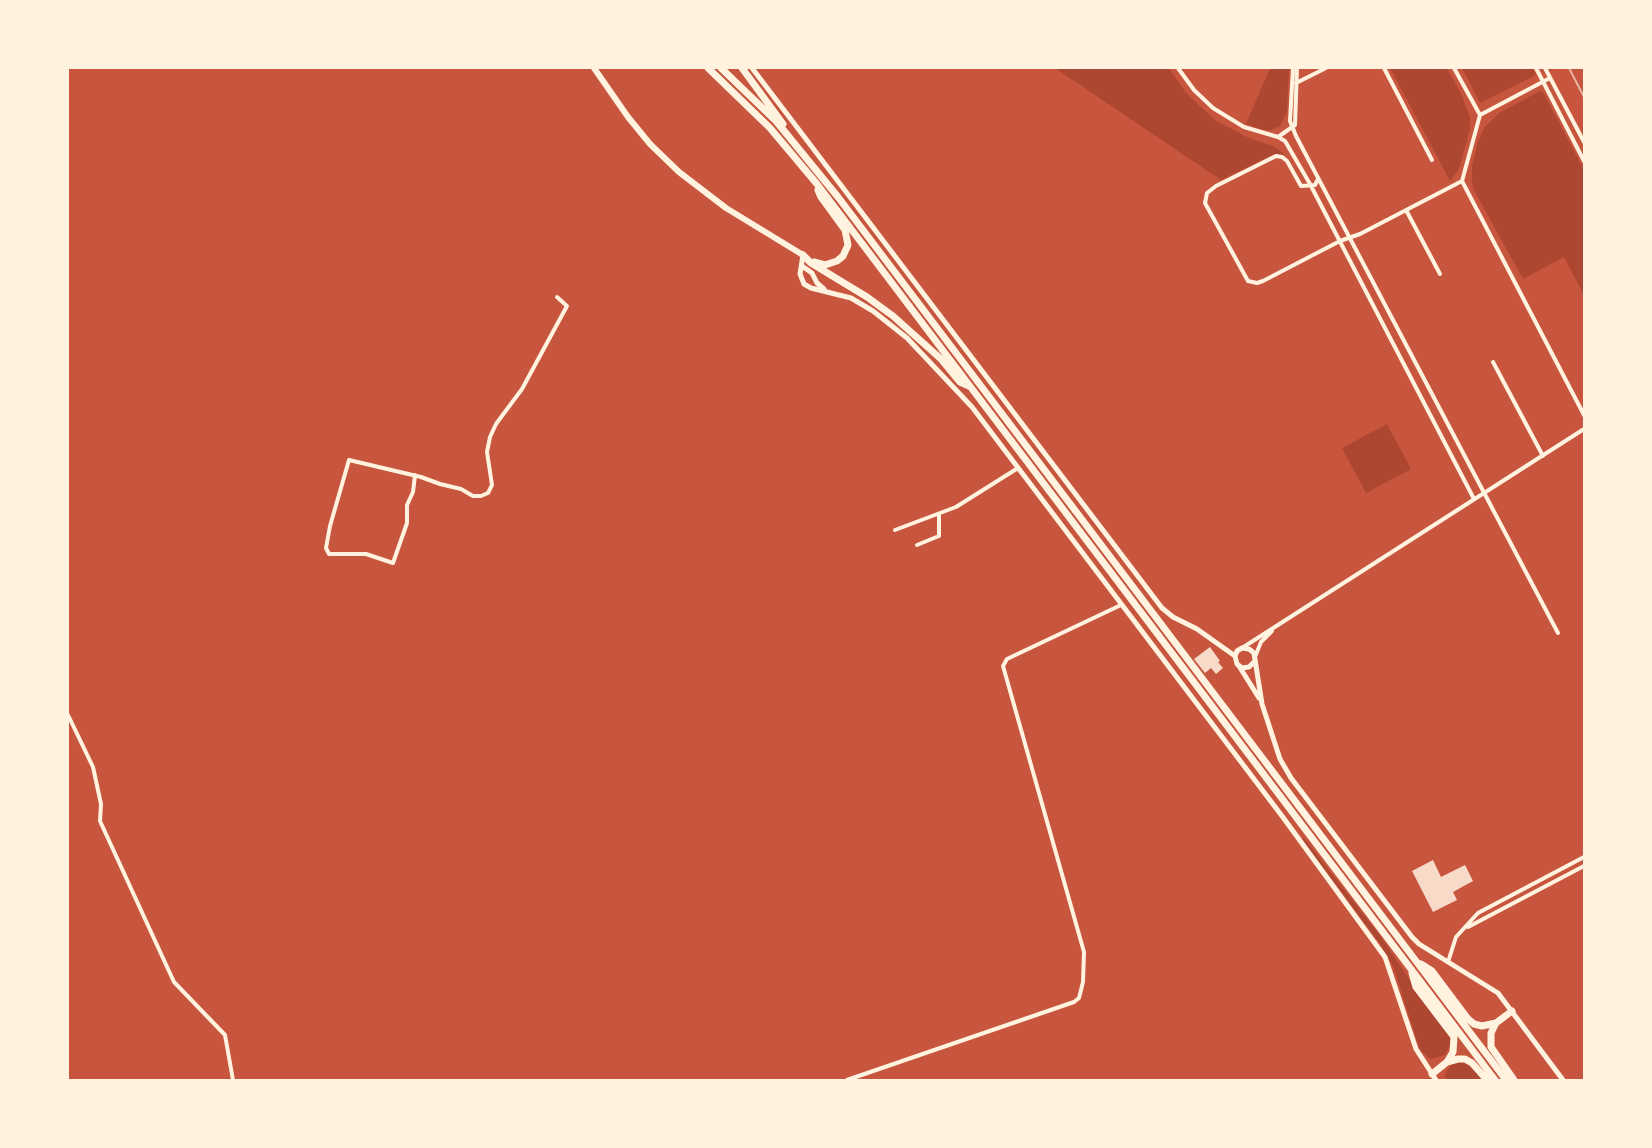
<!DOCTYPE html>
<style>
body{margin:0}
#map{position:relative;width:1652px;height:1148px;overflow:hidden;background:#c8553d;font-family:"PT Sans Narrow",sans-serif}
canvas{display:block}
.frame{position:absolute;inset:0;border:69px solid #fff3e0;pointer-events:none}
</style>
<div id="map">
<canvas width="1652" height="1148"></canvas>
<div class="frame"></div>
</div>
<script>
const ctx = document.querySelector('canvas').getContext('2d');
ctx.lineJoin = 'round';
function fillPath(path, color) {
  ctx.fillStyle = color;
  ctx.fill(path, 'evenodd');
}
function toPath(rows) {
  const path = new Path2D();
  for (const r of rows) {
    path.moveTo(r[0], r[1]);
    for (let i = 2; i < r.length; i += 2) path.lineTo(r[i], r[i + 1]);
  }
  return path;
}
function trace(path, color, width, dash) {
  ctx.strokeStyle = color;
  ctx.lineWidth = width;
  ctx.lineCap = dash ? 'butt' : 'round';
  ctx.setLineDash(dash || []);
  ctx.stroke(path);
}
const green = toPath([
 [1055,68,1169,68,1186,93,1216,121,1247,137,1275,147,1285,155,1274,154,1221,180],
 [1270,68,1289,68,1287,112,1280,126,1271,130,1264,130,1246,124],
 [1390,68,1447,68,1462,96,1470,117,1470,129,1459,169,1450,181],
 [1462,68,1532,68,1536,75,1480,103],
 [1540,91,1543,92,1584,170,1584,295,1564,257,1523,279,1475,192,1472,183,1472,167,1478,141,1484,128,1499,113],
 [1387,424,1411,469,1366,493,1342,448],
 [1304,838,1381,937,1421,997,1449,1034,1451,1043,1445,1055,1430,1059,1420,1050,1393,966,1378,941,1302,839],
 [1464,1061,1468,1063,1483,1080,1446,1080,1445,1075,1450,1066,1455,1062]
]);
const building = toPath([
 [1210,647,1220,661,1218,662,1223,668,1216,674,1211,668,1205,673,1194,659],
 [1433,860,1441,877,1465,865,1473,881,1453,892,1457,900,1433,912,1412,871]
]);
const minor = toPath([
 [1178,68,1194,90,1213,108,1244,127,1278,137,1295,125,1297,68],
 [1293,68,1290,121,1296,136,1558,633],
 [1384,68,1432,160],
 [1454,68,1480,115],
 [1536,68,1584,161],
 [1545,68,1584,142],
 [1296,83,1326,68],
 [1278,137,1285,141,1310,184,1474,499],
 [1318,179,1315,185,1301,186,1287,161,1282,157,1276,156,1216,186,1207,193,1205,203,1248,281,1257,283,1263,281,1340,241,1360,234,1462,181,1480,115,1550,78],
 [1462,181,1584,415],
 [1406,210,1440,274],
 [1493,362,1543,456],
 [415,475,413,492,407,505,407,523,393,563,366,554,329,554,326,548,330,526,349,460,421,477,440,484,461,489,473,496,481,496,488,493,492,485,487,452,490,437,496,424,522,389,567,306,557,297],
 [895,530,956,507,1018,468],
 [917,545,939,536,939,514],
 [1242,648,1584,429],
 [1255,657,1261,642,1272,631],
 [68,715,93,767,101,804,100,821,174,982,225,1035,233,1080],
 [1468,927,1584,866],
 [1448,962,1456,937,1478,913,1584,857],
 [847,1080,1074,1002,1079,998,1083,982,1084,952,1003,666,1007,659,1121,605]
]);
const tertiary = toPath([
 [752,68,1162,608,1173,617,1197,629,1235,656],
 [803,255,800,274,804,284,811,288,851,298,873,311,907,338,972,407,1282,816,1385,957,1416,1049,1436,1080],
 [802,266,812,273,817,283,824,289],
 [1235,656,1237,651,1242,648,1249,649,1254,653,1262,704,1280,759,1291,778,1412,937,1419,944,1498,993,1563,1080],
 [1235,656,1237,664,1242,668,1249,667,1254,662],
 [1239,666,1259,698]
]);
const primary = toPath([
 [594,68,628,117,650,144,679,172,726,208,803,255]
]);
const trunk = toPath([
 [708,68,770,128,817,184,1495,1080],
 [721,68,776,121,838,197,1506,1080],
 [742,68,783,124],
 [803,255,811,263,867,297,893,316,941,359,960,382,969,386],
 [814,262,825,265,837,261,843,256,848,245,845,230,821,197,818,190],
 [1421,964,1432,971,1468,1019,1474,1024,1482,1026,1496,1023,1512,1011],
 [1412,973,1416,987,1454,1037,1453,1052,1447,1062],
 [1496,1023,1491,1033,1491,1047,1514,1080],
 [1432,1074,1447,1062,1458,1059,1465,1059,1472,1063,1487,1080]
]);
const rail = toPath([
 [1569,68,1584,97]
]);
fillPath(green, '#ae4732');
fillPath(building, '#f7dbc8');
trace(minor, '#fff3e0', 4);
trace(tertiary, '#fff3e0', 5);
trace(primary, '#fff3e0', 6);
trace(trunk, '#fff3e0', 7);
trace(rail, '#e9b49f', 2);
</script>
